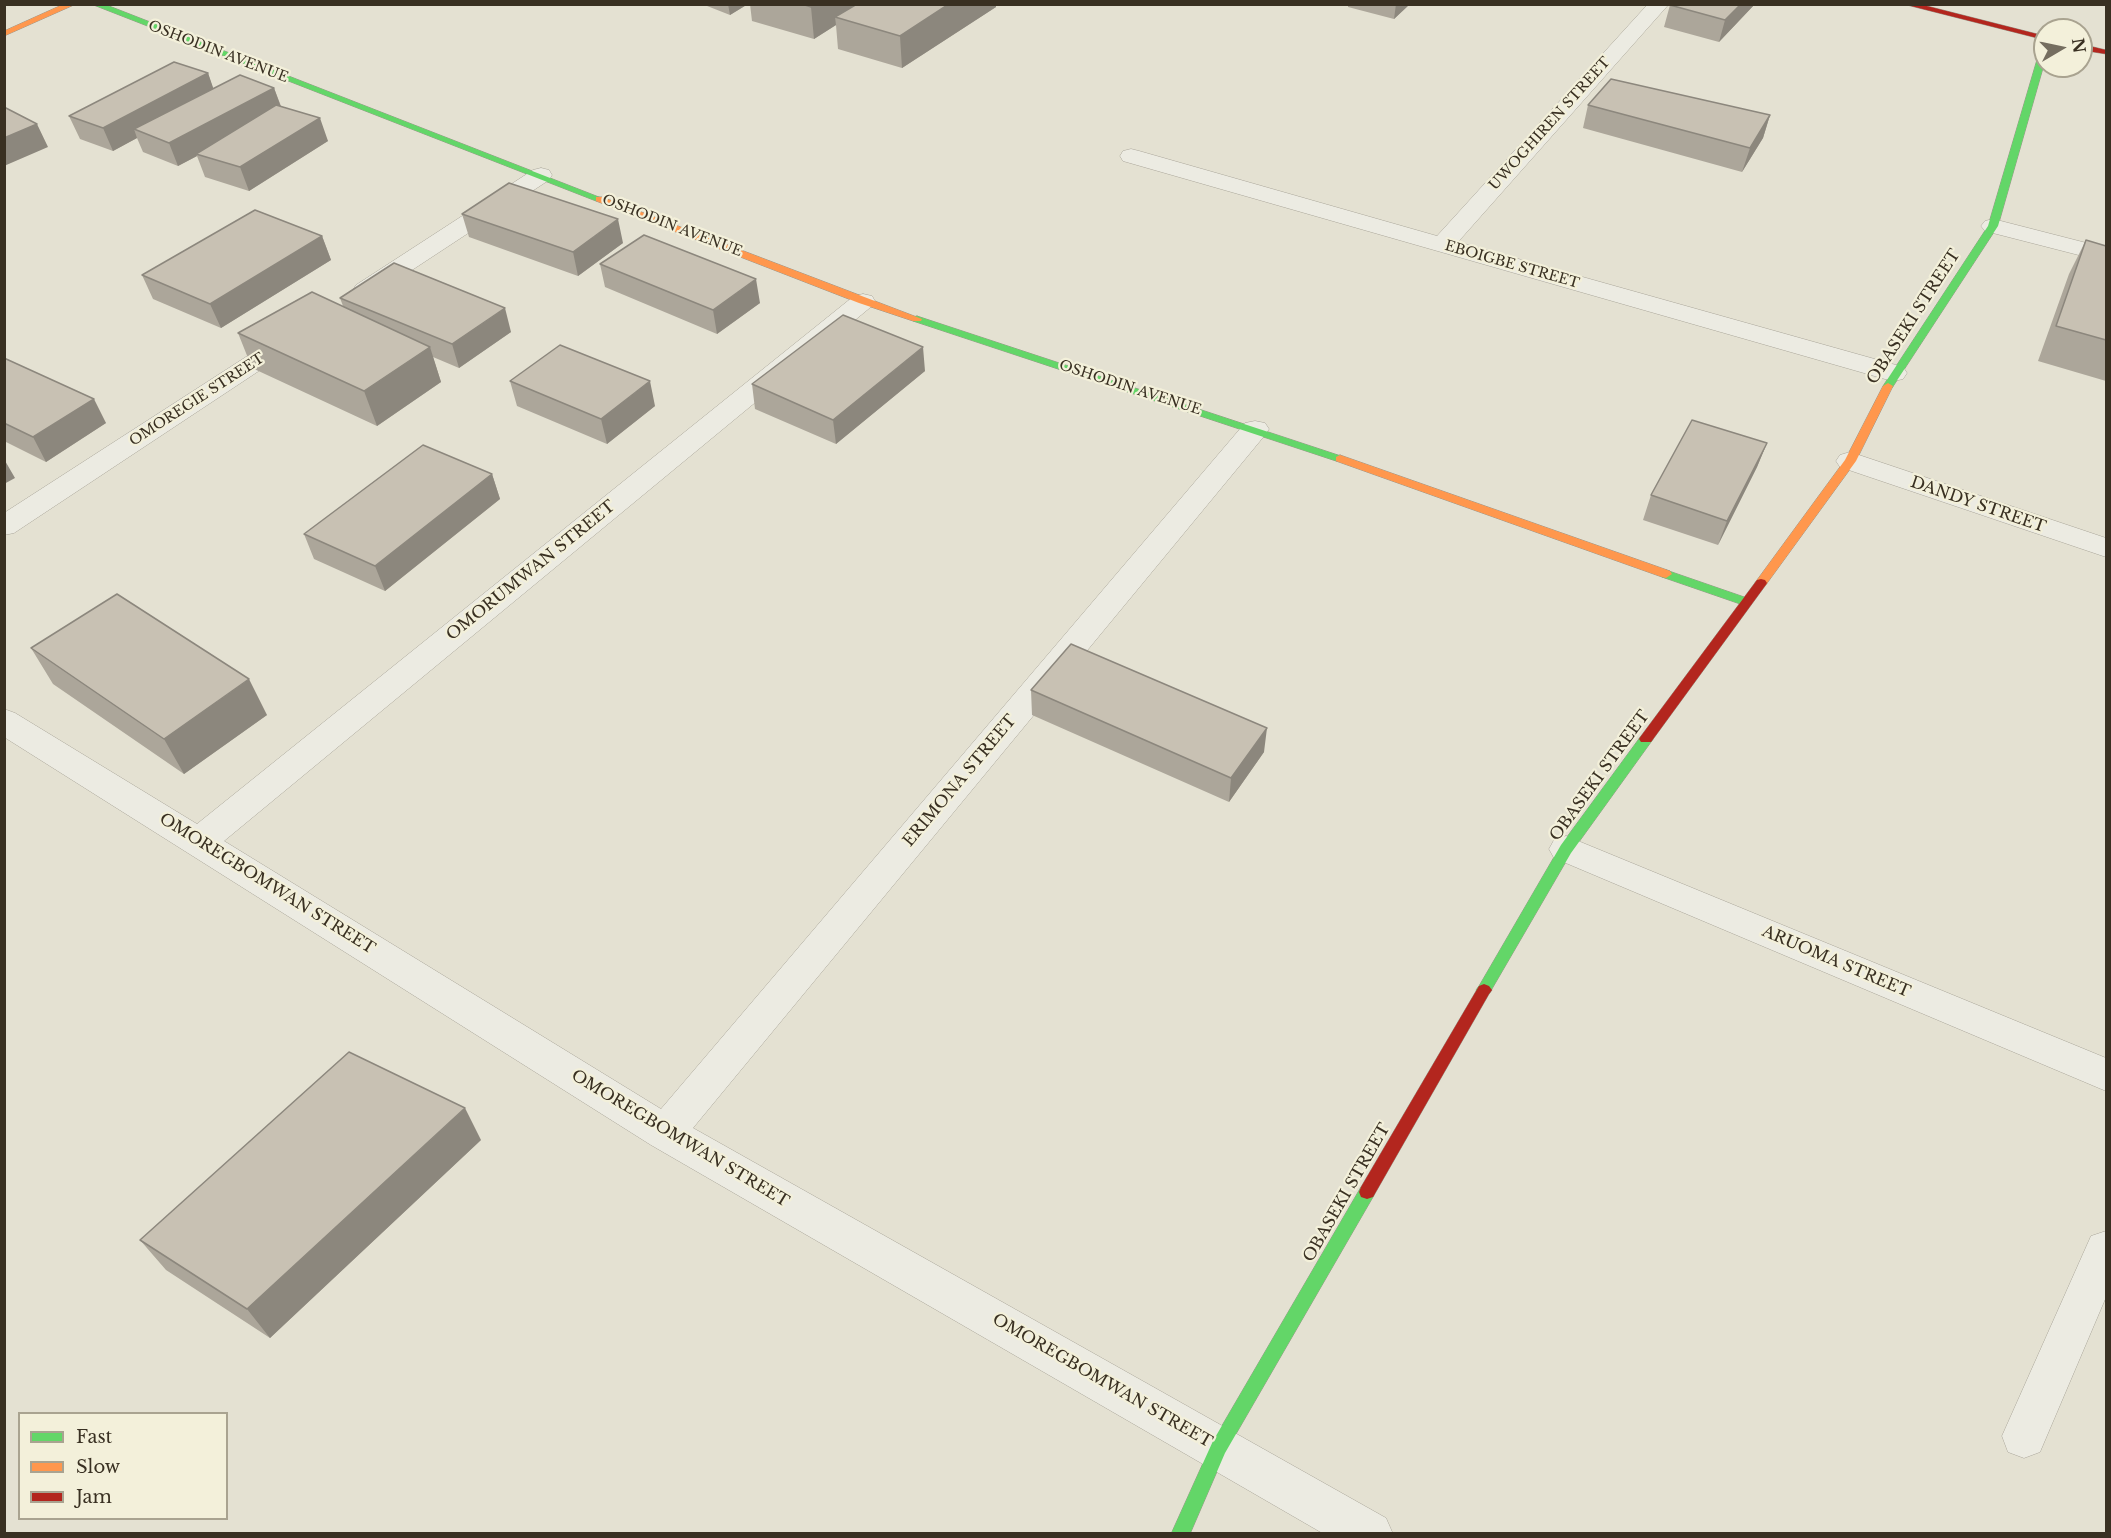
<!DOCTYPE html>
<style>
body{margin:0}
#map{position:relative;width:2111px;height:1538px;overflow:hidden;background:#e4e1d2;font-family:"Libre Baskerville",serif}
canvas{display:block}
.frame{position:absolute;inset:0;border:6px solid #393022;pointer-events:none}
.legend{position:absolute;left:18px;top:1412px;width:210px;height:108px;box-sizing:border-box;background:#f3f0da;border:2px solid #a9a390;margin:0;padding:8px 10px;list-style:none;font-size:18px;color:#393022}
.legend li{display:flex;align-items:center;gap:12px;height:30px}
.legend b{width:30px;border:2px solid #a9a390}
.north{position:absolute;left:2033px;top:18px;width:60px;height:60px;box-sizing:border-box;background:#f3f0da;border:2px solid #a9a390;border-radius:50%;rotate:81deg;font-size:16px;font-weight:700;line-height:24px;text-align:center;color:#393022}
.north::after{content:'';display:block;margin:auto;width:21px;height:27px;background:#756e60;clip-path:polygon(50% 0,100% 100%,50% 72%,0 100%)}
</style>
<div id="map">
<canvas width="2111" height="1538"></canvas>
<div class="frame"></div>
<ul class="legend">
<li><b style="height:8px;background:#63d668"></b>Fast</li>
<li><b style="height:8px;background:#ff974d"></b>Slow</li>
<li><b style="height:8px;background:#b3261e"></b>Jam</li>
</ul>
<div class="north">N</div>
</div>
<script>
const ctx = document.querySelector('canvas').getContext('2d');
ctx.lineJoin = 'round';
function toPath(rows) {
  const path = new Path2D();
  for (const r of rows) {
    path.moveTo(r[0], r[1]);
    for (let i = 2; i < r.length; i += 2) path.lineTo(r[i], r[i + 1]);
  }
  return path;
}
function trace(path, color, width, dash) {
  ctx.strokeStyle = color;
  ctx.lineWidth = width;
  ctx.lineCap = dash ? 'butt' : 'round';
  ctx.setLineDash(dash || []);
  ctx.stroke(path);
}
function fillPath(path, color) {
  ctx.fillStyle = color;
  ctx.fill(path, 'evenodd');
}
function write(font, color, halo, rows, align = 'center') {
  ctx.font = font + ' "Libre Baskerville",serif';
  ctx.lineWidth = 4.5;
  ctx.setLineDash([]);
  ctx.textBaseline = 'middle';
  ctx.strokeStyle = halo;
  ctx.fillStyle = color;
  for (const [text, x, y, turn = 0] of rows) {
    ctx.save();
    ctx.translate(x, y);
    ctx.rotate((+turn || 0) * Math.PI / 180);
    ctx.textAlign = isNaN(turn) ? turn : align;
    if (halo) ctx.strokeText(text, 0, 0);
    ctx.fillText(text, 0, 0);
    ctx.restore();
  }
}
const street = toPath([
 [1648,4,1669,4,1458,242,1903,367,1907,373,1903,379,1894,381,1885,379,1123,161,1120,156,1123,151,1131,149,1139,151,1437,236,1648,4],
 [541,168,549,170,552,175,549,180,374,295,365,297,356,295,353,290,356,285,533,170,541,168],
 [1993,219,2106,248,2106,262,1985,231,1981,226,1985,221,1993,219],
 [863,294,872,296,875,301,872,306,224,841,661,1109,1245,423,1255,421,1265,423,1269,429,1265,435,693,1128,1386,1518,1393,1534,1324,1534,651,1145,4,737,4,709,15,713,197,824,854,296,863,294],
 [289,332,298,335,302,340,298,345,14,533,4,535,4,513,280,335,289,332],
 [1850,452,2106,538,2106,557,1840,467,1836,461,1840,455,1850,452],
 [1566,836,2106,1058,2106,1091,1554,858,1549,849,1554,840,1566,836],
 [2106,1231,2106,1297,2040,1452,2024,1458,2008,1452,2002,1436,2091,1236,2106,1231]
]);
const fast = toPath([
 [91,4,104,4,604,199,596,201,91,4],
 [2045,43,2045,61,1998,226,1892,388,1884,388,1883,386,1988,226,2041,46,2045,43],
 [917,316,1344,457,1346,459,1344,461,1336,461,913,321,913,317,917,316],
 [1666,570,1750,599,1752,602,1746,606,1662,577,1660,574,1662,571,1666,570],
 [1646,734,1653,739,1651,742,1571,853,1489,994,1484,996,1479,994,1476,990,1479,986,1561,845,1641,736,1646,734],
 [1367,1185,1373,1187,1375,1192,1373,1197,1225,1453,1190,1534,1171,1534,1213,1441,1361,1187,1367,1185]
]);
const slow = toPath([
 [64,4,76,4,4,36,4,31,64,4],
 [596,197,602,197,922,319,921,321,913,321,859,303,596,201,596,197],
 [1888,383,1893,386,1856,461,1765,586,1757,586,1755,583,1757,580,1845,460,1883,386,1888,383],
 [1340,455,1670,571,1672,574,1666,578,1662,577,1336,461,1336,457,1340,455]
]);
const jam = toPath([
 [1903,4,1919,4,2045,36,2045,40,1903,4],
 [2081,44,2106,50,2106,54,2081,50,2081,44],
 [1761,579,1765,580,1767,583,1765,586,1651,742,1641,742,1639,739,1641,736,1757,580,1761,579],
 [1484,984,1489,986,1492,990,1489,994,1373,1197,1367,1199,1361,1197,1359,1192,1361,1187,1479,986,1484,984]
]);
const wall = toPath([
 [702,4,748,4,730,15],
 [750,4,996,4,996,7,902,68,838,49,836,25,814,39,752,21],
 [1348,4,1410,4,1394,19,1348,7],
 [1755,4,1719,42,1664,27,1670,5],
 [208,73,213,89,274,88,281,106,328,141,249,191,205,177,197,156,178,166,143,152,137,138,113,151,80,139,69,116],
 [1588,105,1770,115,1763,138,1742,172,1583,128],
 [462,214,623,243,578,276,469,237],
 [322,236,331,260,221,328,153,299,142,275],
 [2086,240,2106,246,2106,381,2038,361,2069,274],
 [600,264,760,303,717,334,605,287],
 [340,298,511,332,459,368,433,357,441,382,377,426,252,368,238,333,343,306],
 [4,358,106,423,46,462,4,441],
 [925,371,836,444,755,409,752,384],
 [510,381,655,406,607,444,517,406],
 [1767,443,1757,467,1718,545,1643,520,1651,495],
 [492,474,500,499,385,591,314,559,304,534],
 [31,648,267,715,184,774,53,684],
 [1031,690,1264,752,1229,802,1032,715],
 [481,1140,270,1338,166,1270,140,1240]
]);
const shadedWall = toPath([
 [728,4,748,4,730,15],
 [815,4,870,4,835,17,836,25,814,39,811,7],
 [949,4,996,4,996,7,902,68,900,36],
 [1396,4,1410,4,1394,19],
 [1741,4,1755,4,1719,42,1725,20],
 [208,73,216,96,134,129,137,138,113,151,103,128],
 [274,88,282,110,196,154,197,156,178,166,169,143],
 [1770,115,1763,138,1742,172,1750,148],
 [320,118,328,141,249,191,240,167],
 [37,124,48,147,4,166,4,138],
 [618,219,623,243,578,276,573,252],
 [322,236,331,260,221,328,210,304],
 [756,279,760,303,717,334,713,310],
 [505,308,511,332,459,368,452,344],
 [430,347,441,382,377,426,364,391],
 [923,347,925,371,836,444,833,420],
 [650,381,655,406,607,444,601,419],
 [94,399,106,423,46,462,33,437],
 [1767,443,1757,467,1718,545,1727,521],
 [4,459,15,478,4,484],
 [492,474,500,499,385,591,375,566],
 [249,679,267,715,184,774,164,739],
 [1267,728,1264,752,1229,802,1231,778],
 [465,1108,481,1140,270,1338,247,1309]
]);
const building = toPath([
 [802,4,815,4,811,7,802,4],
 [857,4,949,4,900,36,835,17,857,4],
 [1670,4,1741,4,1725,20,1670,5,1670,4],
 [174,62,208,73,103,128,69,116,174,62],
 [240,75,274,88,169,143,134,129,240,75],
 [1611,79,1770,115,1750,148,1588,105,1611,79],
 [276,105,320,118,240,167,196,154,276,105],
 [4,107,37,124,4,138,4,107],
 [509,183,618,219,573,252,462,214,509,183],
 [255,210,322,236,210,304,142,275,255,210],
 [644,235,756,279,713,310,600,264,644,235],
 [2086,240,2106,246,2106,340,2056,326,2086,240],
 [394,263,505,308,452,344,340,298,394,263],
 [312,292,430,347,364,391,238,333,312,292],
 [843,315,923,347,833,420,752,384,843,315],
 [560,345,650,381,601,419,510,381,560,345],
 [4,358,94,399,33,437,4,423,4,358],
 [1692,420,1767,443,1727,521,1651,495,1692,420],
 [423,445,492,474,375,566,304,534,423,445],
 [117,594,249,679,164,739,31,648,117,594],
 [1071,644,1267,728,1231,778,1031,690,1071,644],
 [349,1052,465,1108,247,1309,140,1240,349,1052]
]);
const farStreetnames = [
 ["OSHODIN AVENUE",218,52,21],
 ["UWOGHIREN STREET",1550,124,-48],
 ["OSHODIN AVENUE",672,226,21],
 ["EBOIGBE STREET",1512,265,16],
 ["OSHODIN AVENUE",1130,388,18],
 ["OMOREGIE STREET",197,400,-33]
];
const streetNames = [
 ["OBASEKI STREET",1914,317,-57],
 ["DANDY STREET",1978,505,19],
 ["OMORUMWAN STREET",531,571,-39],
 ["OBASEKI STREET",1600,776,-54],
 ["ERIMONA STREET",960,781,-50],
 ["OMOREGBOMWAN STREET",267,884,32],
 ["ARUOMA STREET",1836,962,23],
 ["OMOREGBOMWAN STREET",680,1139,31],
 ["OBASEKI STREET",1347,1193,-60],
 ["OMOREGBOMWAN STREET",1102,1381,30]
];
trace(street, '#aaa69a', 1);
trace(fast, '#9a968a', 1);
trace(slow, '#9a968a', 1);
trace(jam, '#9a968a', 1);
fillPath(street, '#ecebe2');
fillPath(fast, '#63d668');
fillPath(slow, '#ff974d');
fillPath(jam, '#b3261e');
fillPath(wall, '#aca69a');
fillPath(shadedWall, '#8c877d');
fillPath(building, '#c8c1b3');
trace(building, '#8c877d', 1.5);
write('14px', '#393022', '#f3f0da', farStreetnames);
write('16px', '#393022', '#f3f0da', streetNames);
</script>
